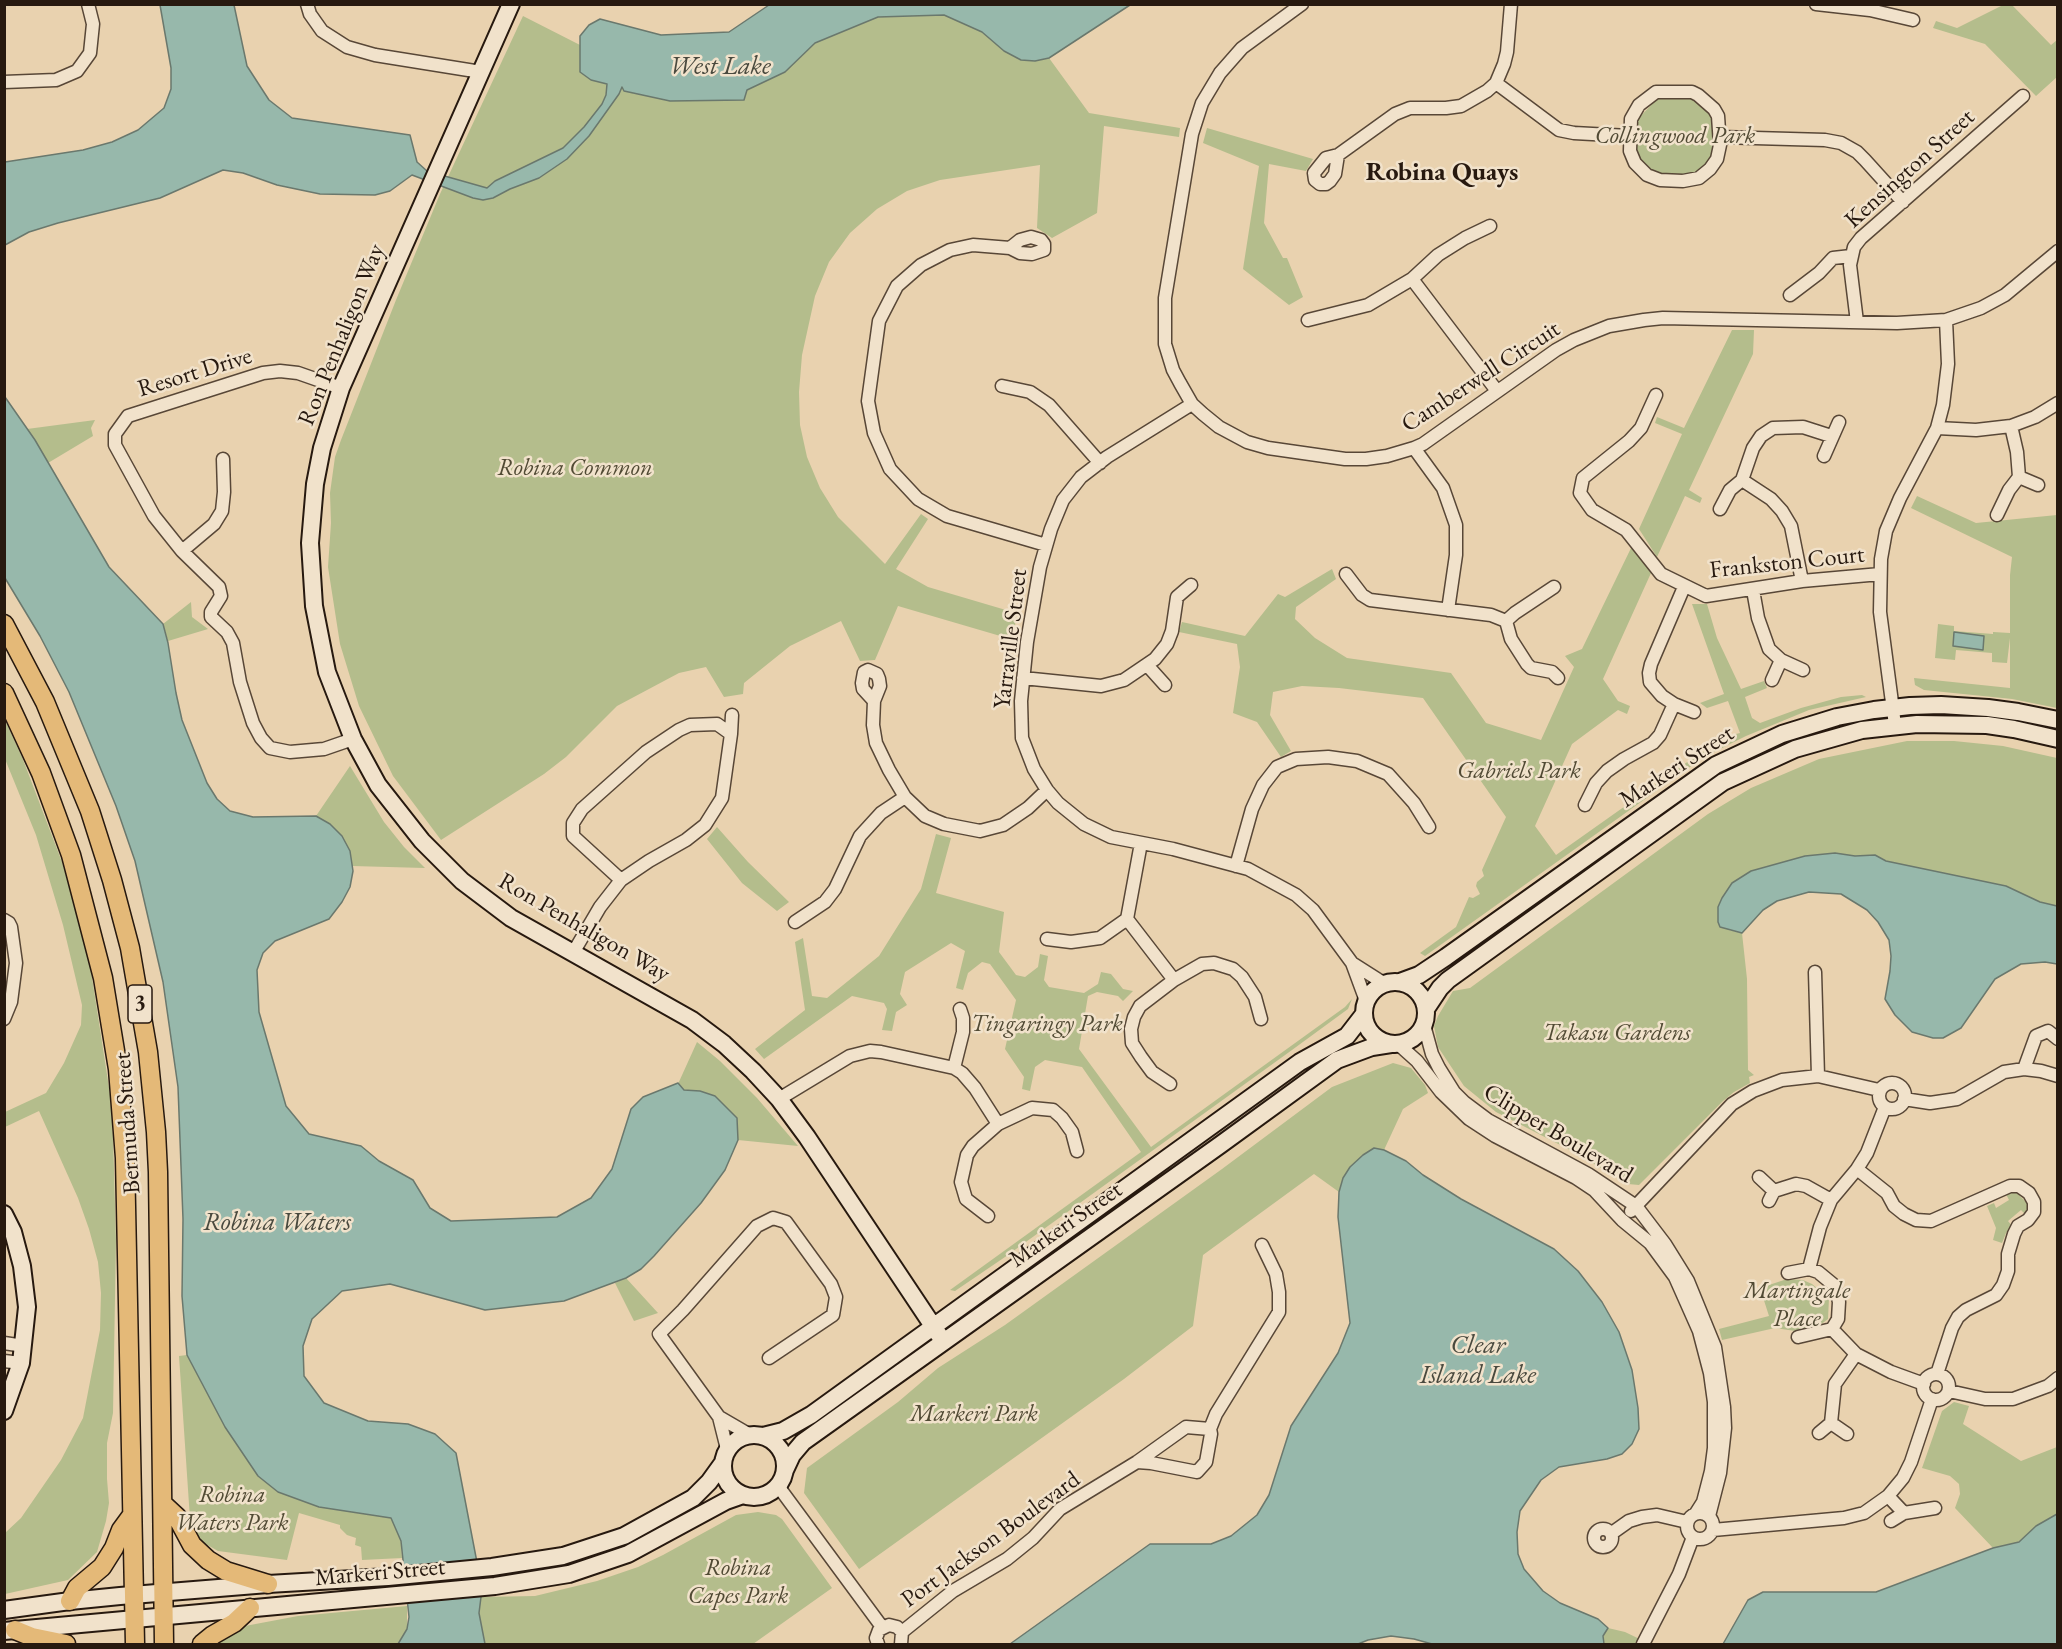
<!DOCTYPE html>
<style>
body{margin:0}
#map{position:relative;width:2062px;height:1649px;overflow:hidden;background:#e9d2af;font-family:"EB Garamond",serif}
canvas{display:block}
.frame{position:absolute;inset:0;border:6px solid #27190f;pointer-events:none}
</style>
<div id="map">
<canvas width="2062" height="1649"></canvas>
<div class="frame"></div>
</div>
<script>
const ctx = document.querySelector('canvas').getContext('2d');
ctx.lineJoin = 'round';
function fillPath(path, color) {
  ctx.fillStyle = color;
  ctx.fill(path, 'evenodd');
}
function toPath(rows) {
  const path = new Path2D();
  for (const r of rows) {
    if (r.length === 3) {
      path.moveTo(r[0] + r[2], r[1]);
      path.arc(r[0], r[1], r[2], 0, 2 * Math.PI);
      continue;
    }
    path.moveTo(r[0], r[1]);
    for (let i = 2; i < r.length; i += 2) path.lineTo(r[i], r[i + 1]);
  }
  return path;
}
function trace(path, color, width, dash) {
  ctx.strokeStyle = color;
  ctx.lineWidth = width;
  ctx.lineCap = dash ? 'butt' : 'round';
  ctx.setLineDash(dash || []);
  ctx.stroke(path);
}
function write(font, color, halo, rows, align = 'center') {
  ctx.font = font + ' "EB Garamond",serif';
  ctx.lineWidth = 5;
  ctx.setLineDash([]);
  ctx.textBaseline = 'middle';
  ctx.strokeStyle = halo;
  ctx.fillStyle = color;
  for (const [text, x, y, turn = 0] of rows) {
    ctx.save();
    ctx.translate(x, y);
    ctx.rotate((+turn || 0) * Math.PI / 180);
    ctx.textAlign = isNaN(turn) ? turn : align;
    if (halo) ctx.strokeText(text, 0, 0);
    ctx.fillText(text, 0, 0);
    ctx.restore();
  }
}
const green = toPath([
 [2003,5,2012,5,2051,45,2057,40,2057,77,2036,96,1985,44,1933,28,1936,21,1957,28],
 [944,15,982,32,1004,51,1035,61,1049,58,1089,113,1180,128,1179,137,1104,126,1097,213,1052,238,1037,228,1040,165,940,180,907,191,877,209,850,233,829,262,815,296,802,355,799,392,800,425,807,457,820,488,838,517,885,564,921,514,928,519,896,569,928,587,1016,613,1014,640,898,606,875,660,860,661,841,621,790,646,744,683,743,694,724,697,706,667,679,673,617,706,566,757,544,774,441,840,393,776,359,706,340,644,328,567,331,523,330,493,335,457,341,440,396,300,440,194,523,16,580,45,580,72,622,87,624,91,670,101,747,90,785,72,815,43,878,17],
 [1657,95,1688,95,1705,107,1710,115,1715,116,1717,146,1710,160,1695,174,1693,177,1661,178,1646,166,1633,150,1634,123,1656,100],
 [1207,128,1313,159,1306,171,1269,164,1264,223,1283,258,1287,258,1303,297,1289,305,1243,269,1259,166,1203,143],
 [1732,330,1754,330,1753,354,1689,490,1702,498,1700,503,1685,496,1657,557,1639,529,1682,434,1655,423,1657,417,1684,428],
 [95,420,91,428,93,436,48,463,27,429],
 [1917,496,1976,523,2057,515,2057,708,2012,699,1924,690,1915,685,1914,678,2010,688,2010,638,2007,663,1992,662,1992,653,1956,650,1955,660,1935,658,1938,624,1954,626,1954,631,1993,634,1993,632,2010,633,2010,575,2012,557,1911,508],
 [1632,546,1651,573,1603,679,1618,701,1630,706,1627,714,1618,710,1572,744,1535,826,1556,855,1693,758,1732,735,1740,733,1728,701,1707,708,1700,703,1724,694,1692,604,1707,604,1717,638,1741,689,1764,681,1767,688,1745,697,1752,718,1760,723,1801,708,1841,697,1862,695,1866,697,1809,710,1746,736,1704,757,1425,956,1420,953,1456,927,1469,897,1473,898,1480,894,1476,886,1477,882,1484,876,1482,870,1506,817,1423,698,1339,688,1302,686,1273,692,1270,715,1291,751,1281,757,1257,722,1233,713,1240,667,1237,644,1179,632,1182,622,1245,636,1278,594,1285,597,1332,569,1336,579,1296,607,1295,619,1315,638,1347,658,1451,673,1486,723,1541,740,1574,667,1565,656,1582,649],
 [191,602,192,617,208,629,168,641,163,624],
 [4,718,22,757,62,862,89,958,110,1094,113,1136,116,1240,113,1413,107,1443,107,1479,109,1503,106,1521,97,1552,68,1580,5,1594,5,1533,21,1518,61,1460,83,1418,100,1330,101,1293,98,1262,89,1229,78,1198,39,1111,5,1127,5,1112,46,1093,64,1063,81,1025,82,1005,63,925,36,835,5,759],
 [1907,741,1954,741,2003,746,2057,758,2057,906,2040,902,2005,886,1886,861,1875,855,1855,856,1835,853,1805,856,1751,871,1722,898,1718,907,1718,922,1729,930,1742,933,1747,979,1748,1070,1754,1075,1749,1077,1750,1083,1734,1092,1723,1101,1639,1185,1628,1184,1570,1150,1496,1112,1464,1086,1438,1047,1434,1026,1438,1016,1453,991,1470,988,1708,814,1751,788,1819,759],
 [350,766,384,822,404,847,425,868,352,866,350,851,330,824,316,816],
 [717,827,748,862,789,902,777,911,742,883,707,839],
 [936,834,951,838,936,893,1004,912,999,952,1016,975,1025,977,1038,967,1040,954,1048,956,1044,980,1049,987,1084,993,1098,984,1101,972,1111,974,1123,989,1133,991,1123,1001,1118,996,1097,992,1088,996,1079,1049,1151,1147,1345,1007,1352,999,1348,1009,1292,1050,1005,1257,955,1291,950,1290,1141,1152,1082,1067,1045,1060,1035,1067,1030,1091,1022,1089,1024,1077,1005,1049,1016,1000,990,964,982,962,968,973,963,990,956,988,965,951,951,943,905,972,900,994,907,1005,896,1012,892,1031,882,1030,887,1009,884,1003,852,996,764,1059,755,1049,805,1010,795,942,803,938,812,996,827,998,879,956,921,889],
 [697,1042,720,1061,757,1098,798,1146,738,1140,737,1118,700,1091,684,1090,678,1084],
 [1393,1063,1411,1068,1425,1085,1428,1093,1403,1109,1384,1150,1374,1148,1343,1178,1339,1192,1314,1174,1203,1255,1193,1326,1124,1379,859,1569,804,1493,807,1468,898,1402,938,1368,1005,1325,1222,1169,1332,1087],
 [2010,1192,2016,1192,2028,1204,2029,1211,2026,1215,2021,1210,2008,1221,2012,1226,2006,1233,2002,1243,1993,1240,1996,1228,1987,1206,1994,1203,1996,1208,2009,1200,2006,1194],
 [626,1278,658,1313,634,1321,615,1283],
 [1787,1279,1803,1280,1812,1284,1829,1298,1828,1319,1820,1325,1802,1332,1775,1328,1722,1340,1719,1329,1769,1316,1760,1288],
 [187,1355,225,1427,319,1507,391,1517,401,1541,402,1558,362,1560,361,1547,355,1545,356,1538,347,1535,340,1528,340,1525,299,1513,287,1560,218,1551,204,1543,195,1532,190,1519,179,1356],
 [1954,1402,1969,1406,1963,1424,2021,1461,2057,1447,2057,1514,2036,1526,2019,1542,1993,1548,1955,1508,1960,1494,1959,1484,1950,1476,1922,1468,1942,1411],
 [758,1512,776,1515,782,1519,832,1588,753,1644,485,1644,479,1613,481,1597,535,1596,597,1581,638,1567,663,1555,736,1515],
 [407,1606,407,1629,398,1644,211,1644,233,1631,245,1626,298,1616],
 [1608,1628,1625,1632,1650,1644,1604,1644,1603,1636]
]);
const water = toPath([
 [160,5,234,5,247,66,269,100,292,118,410,135,417,162,427,171,487,188,495,181,563,148,584,127,602,104,606,95,607,84,591,80,580,72,580,36,589,25,600,19,661,35,729,32,769,5,1130,5,1049,58,1035,61,1021,60,1004,51,982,32,944,15,878,17,815,43,785,72,747,90,744,100,670,101,624,91,622,87,619,94,589,136,567,159,539,178,510,189,493,198,483,200,473,198,412,175,390,191,375,195,320,194,277,185,243,173,223,170,160,198,58,223,29,232,5,245,5,162,83,150,112,142,138,130,164,108,171,89,171,68,160,5],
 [5,397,35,440,109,567,163,624,168,643,176,693,182,720,207,783,217,799,230,811,253,817,316,816,330,824,342,836,350,851,353,871,350,887,342,902,329,919,275,941,263,953,257,970,259,1012,286,1106,309,1134,361,1146,379,1161,413,1180,430,1208,451,1221,557,1217,591,1198,612,1169,631,1109,643,1097,678,1083,684,1090,700,1091,715,1096,737,1118,738,1140,725,1170,701,1203,654,1256,641,1269,626,1278,564,1301,485,1310,390,1284,342,1291,312,1319,303,1346,304,1376,324,1403,368,1421,408,1424,435,1434,456,1453,480,1578,481,1597,479,1613,485,1644,398,1644,407,1629,409,1617,401,1541,391,1518,319,1507,278,1492,258,1476,225,1427,187,1355,182,1296,183,1219,178,1087,163,982,135,861,116,806,69,692,40,636,5,578,5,397],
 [1954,632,1984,636,1983,650,1953,646,1954,632],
 [1835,853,1855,856,1875,855,1886,861,2006,886,2040,902,2057,906,2057,964,2045,962,2021,964,1995,979,1961,1028,1943,1038,1933,1038,1912,1032,1895,1015,1885,999,1890,971,1891,956,1889,940,1878,922,1867,910,1841,894,1809,892,1777,901,1763,910,1742,933,1720,927,1718,922,1718,907,1722,898,1732,883,1751,871,1805,856,1835,853],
 [1374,1148,1384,1150,1406,1161,1423,1175,1461,1199,1554,1249,1578,1271,1602,1302,1619,1332,1632,1370,1638,1408,1639,1429,1632,1444,1622,1454,1607,1459,1559,1467,1541,1480,1520,1511,1517,1532,1518,1554,1524,1569,1543,1591,1560,1603,1598,1619,1608,1628,1603,1636,1604,1644,1432,1644,1414,1639,1391,1636,1368,1640,1358,1644,1010,1644,1150,1544,1211,1544,1231,1536,1257,1515,1269,1495,1291,1426,1338,1353,1350,1323,1338,1217,1339,1192,1343,1178,1350,1167,1363,1155,1374,1148],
 [2057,1514,2057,1644,1723,1644,1748,1600,1763,1592,1876,1592,1993,1548,2019,1542,2036,1526,2057,1514]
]);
const street = toPath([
 [307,4,310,14,322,31,347,47,375,55,481,72],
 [1302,4,1242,48,1220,73,1202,103,1192,134,1165,298,1165,344,1173,370,1180,383,1192,404,1203,414,1219,427,1247,442,1268,448,1345,459,1366,459,1387,456,1414,448,1423,444,1556,350,1574,340,1609,326,1644,320,1663,318,1897,323,1946,320,1981,308,2005,295,2058,251],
 [1816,4,1870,10,1913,20],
 [4,82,56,80,77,71,90,53,93,24,88,4],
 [1496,83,1559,130,1574,133,1629,136],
 [1656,92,1692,92,1698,95,1714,109,1718,116,1720,145,1717,159,1710,169,1699,178,1683,181,1660,180,1647,175,1635,163,1630,151,1631,119,1639,105,1656,92],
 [1720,137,1825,140,1841,143,1857,152,1865,160,1903,202],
 [1338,155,1335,174,1330,181,1326,184,1320,184,1315,180,1314,173,1326,158,1338,155,1395,114,1410,108,1446,108,1461,106,1487,91,1496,83,1504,64,1507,52,1511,4],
 [1010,248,1020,253,1032,254,1044,250,1044,244,1041,240,1031,237,1020,240,1010,248,973,245,950,250,921,265,897,286,879,321,868,401,874,433,890,469,918,499,947,516,1046,545],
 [1412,279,1497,391],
 [1790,295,1819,273,1833,258,1851,256],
 [1308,320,1368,305,1412,279,1438,255,1465,238,1490,226],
 [1857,322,1850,265,1854,247,1861,238,2023,96],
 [1002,386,1030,392,1049,405,1100,463],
 [341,388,298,373,280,371,263,373,128,416,115,434,115,445,154,516,182,551,219,587,221,596,211,612,211,617,227,632,233,643,240,682,253,723,261,738,270,748,290,752,324,749,353,739],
 [1656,395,1641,428,1629,441,1583,478,1580,493,1592,510,1626,530,1661,574,1706,596,1802,581,1880,574],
 [1192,404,1107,457,1081,477,1063,500,1051,529,1040,567,1027,642,1021,701,1022,738,1034,769,1047,790,1058,803,1084,824,1111,837,1173,849,1248,869,1296,895,1313,910,1352,963,1366,1001],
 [1937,428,1976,430,2011,426,2035,417,2058,403],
 [1414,448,1443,488,1456,525,1456,555,1448,610],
 [1824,456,1839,422],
 [2019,477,2038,485],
 [1742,480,1771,499,1782,511,1791,526,1802,581],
 [1720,509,1730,490,1742,480,1753,448,1761,436,1773,428,1803,427,1831,436],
 [1997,515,2009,490,2019,477,2017,452,2011,426],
 [182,551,214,524,222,511,224,492,223,459],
 [1346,574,1362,595,1370,600,1491,615,1506,621],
 [1684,587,1651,664,1649,673,1650,682,1662,696,1674,704,1694,712],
 [1753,590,1758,618,1769,649,1781,660,1803,670],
 [1506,621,1511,639,1527,664,1531,668,1552,672,1558,678],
 [1506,621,1515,613,1554,587],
 [1147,665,1165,685],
 [1023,678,1101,686,1124,680,1155,659,1167,644,1172,631,1177,597,1191,585],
 [1772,680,1781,660],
 [874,701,880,686,879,679,877,674,868,670,864,672,862,683,863,689,874,701,873,725,876,743,889,770,905,797,925,816,944,824,980,831,1003,825,1028,808,1047,790],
 [1895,725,1880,612,1881,559,1886,531,1900,498,1937,428,1943,405,1948,364,1946,320],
 [1585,805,1596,783,1607,771,1624,759,1653,743,1660,735,1674,704],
 [1141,843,1127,919,1174,980],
 [1236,866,1252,809,1263,785,1277,767,1296,759,1328,757,1357,761,1388,774,1414,803,1429,827],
 [621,880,573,836,573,823,582,809,646,752,679,730,690,725,717,724,731,734],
 [4,920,9,923,11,927,16,963,11,1002,4,1019],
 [795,922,825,902,835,889,860,836,881,813,905,797],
 [1047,939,1071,942,1100,938,1127,919],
 [573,953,600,907,621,880,649,861,686,840,705,825,722,798,731,734,732,715],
 [1352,963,1385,984],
 [1815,972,1818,1076],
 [1424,1025,1432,1054,1439,1068,1454,1092,1464,1102,1488,1120,1588,1174,1636,1206,1665,1244,1688,1281,1715,1347,1724,1407,1725,1428,1720,1473,1709,1516],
 [1398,1044,1417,1061,1441,1092,1469,1119,1495,1136,1576,1178,1594,1190,1622,1220,1650,1243,1675,1277,1699,1331,1710,1373,1714,1402,1714,1448,1711,1471,1703,1502,1696,1513],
 [954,1068,963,1032,963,1018,960,1009],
 [2024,1069,2036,1036,2048,1031,2058,1039],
 [1892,1096,13],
 [1170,1084,1152,1072,1141,1057,1132,1043,1131,1029,1134,1017,1140,1006,1174,980,1202,964,1214,963,1233,969,1242,977,1255,997,1261,1019],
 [779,1099,850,1056,870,1051,881,1052,954,1068,962,1073,975,1088,998,1124],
 [1904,1099,1930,1103,1957,1099,2004,1072,2024,1069,2041,1071,2058,1076],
 [1857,1169,1887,1193,1894,1206,1904,1214,1916,1220,1931,1221,2010,1186,2019,1186,2029,1193,2034,1202,2034,1212,2028,1220,2018,1226,2014,1234,2008,1254,2008,1271,2003,1285,1996,1295,1966,1310,1958,1317,1952,1328,1937,1374],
 [1759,1177,1774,1191],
 [1769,1201,1774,1191,1796,1184,1806,1186,1831,1200],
 [1631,1211,1732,1104,1753,1091,1782,1080,1818,1076,1879,1090],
 [988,1216,966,1199,961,1182,967,1155,973,1146,998,1124,1032,1108,1053,1110,1062,1118,1072,1132,1077,1151],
 [1809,1269,1820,1227,1831,1200,1857,1169,1867,1153,1885,1107],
 [1788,1273,1809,1269,1818,1272,1835,1286,1839,1302,1838,1319,1832,1329,1798,1337],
 [1832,1329,1856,1354,1891,1372,1924,1384],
 [4,1343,24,1346],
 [4,1361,21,1363],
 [1936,1387,13],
 [1949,1391,1985,1399,2013,1399,2048,1386,2058,1378],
 [719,1417,750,1435],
 [1831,1423,1847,1434],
 [1210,1429,1216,1414,1279,1312,1279,1292,1276,1274,1262,1245],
 [1819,1433,1831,1423,1835,1384,1856,1354],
 [727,1449,719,1417,659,1334,683,1310,757,1226,773,1218,786,1222,831,1284,836,1297,833,1315,769,1358],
 [778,1486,882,1627],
 [1888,1496,1904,1513,1935,1508],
 [1700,1526,13],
 [1891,1521,1904,1513],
 [1603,1538,9],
 [1713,1530,1844,1518,1864,1513,1888,1496,1903,1478,1911,1462,1932,1399],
 [1612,1533,1629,1521,1642,1517,1657,1515,1687,1522],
 [902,1632,953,1591,1007,1559,1033,1538,1060,1509,1137,1462,1186,1427,1210,1429,1211,1434,1206,1462,1197,1472,1151,1463,1137,1462],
 [878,1644,876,1638,879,1630,889,1625,897,1627,902,1632,901,1644],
 [1643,1644,1679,1574,1693,1537]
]);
const secondary = toPath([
 [511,4,341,388,322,448,315,484,310,543,314,606,327,672,353,739,378,785,422,841,462,881,511,918,692,1020,724,1044,753,1071,779,1099,807,1137,943,1341],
 [1395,1013,31],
 [1400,982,1419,975,1446,957,1716,765,1782,734,1837,717,1874,710,1910,706,1941,705,1988,708,2018,712,2058,720],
 [1426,1009,1440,988,1448,980,1723,782,1795,749,1862,730,1917,724,1987,725,2014,729,2058,739],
 [4,1214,13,1232,22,1266,27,1307,21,1363,4,1411],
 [754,1466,31],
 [763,1436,783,1431,811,1415,1300,1062,1347,1036,1364,1014],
 [785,1470,792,1455,803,1442,1220,1145,1337,1060,1372,1047,1391,1044],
 [4,1610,70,1601,120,1596,268,1584,388,1577,492,1567,563,1556,624,1536,693,1498,709,1482,722,1464],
 [4,1631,495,1586,569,1574,628,1554,726,1501,743,1495]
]);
const primary = toPath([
 [4,624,45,702,90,811,112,880,130,948,148,1052,156,1132,158,1172,164,1644],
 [4,693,41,773,71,855,103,978,118,1069,125,1158,135,1644],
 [163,1504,177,1517,192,1545,208,1560,226,1571,268,1584],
 [70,1601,77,1588,102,1567,114,1548,121,1530,132,1515],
 [15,1630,32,1637,66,1644],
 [202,1644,213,1635,234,1623,250,1608]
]);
const shields = [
 [140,1004,24]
];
const shieldNames = [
 ["3",140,1004]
];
const parkNames = [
 ["Collingwood Park",1675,136],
 ["Robina Common",575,468],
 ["Gabriels Park",1519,771],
 ["Tingaringy Park",1047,1024],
 ["Takasu Gardens",1617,1033],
 ["Martingale",1797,1291],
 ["Place",1797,1319],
 ["Markeri Park",974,1414],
 ["Robina",232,1495],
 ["Waters Park",232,1523],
 ["Robina",738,1568],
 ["Capes Park",738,1596]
];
const streetNames = [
 ["Kensington Street",1910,169,-42],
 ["Ron Penhaligon Way",342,335,-68],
 ["Resort Drive",195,373,-17],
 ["Camberwell Circuit",1481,377,-33],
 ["Frankston Court",1787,563,-6],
 ["Yarraville Street",1011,639,-83],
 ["Markeri Street",1677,767,-33],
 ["Ron Penhaligon Way",584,928,30],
 ["Bermuda Street",128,1123,-94],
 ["Clipper Boulevard",1558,1134,31],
 ["Markeri Street",1066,1225,-35],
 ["Port Jackson Boulevard",991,1540,-36],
 ["Markeri Street",380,1573,-5]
];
const waterNames = [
 ["West Lake",720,67],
 ["Robina Waters",277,1223],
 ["Clear",1478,1346],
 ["Island Lake",1478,1376]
];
const neighbourhoodNames = [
 ["Robina Quays",1442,173]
];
fillPath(green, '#b4bd8c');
fillPath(water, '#97b8ab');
trace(water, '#6a786d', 1.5);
trace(street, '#584737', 15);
trace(secondary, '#27190f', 20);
trace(primary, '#27190f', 21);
trace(street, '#f1e2cb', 12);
trace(secondary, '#f1e2cb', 16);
trace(primary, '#e4b978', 18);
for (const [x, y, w] of shields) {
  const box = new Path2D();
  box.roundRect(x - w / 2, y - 19, w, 38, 4.5);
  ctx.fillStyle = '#f1e2cb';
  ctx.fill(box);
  trace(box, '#27190f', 1.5);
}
write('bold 22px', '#27190f', null, shieldNames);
write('italic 24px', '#514a34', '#f1e2cb', parkNames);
write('24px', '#27190f', '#f1e2cb', streetNames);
write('italic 26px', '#49493e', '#f1e2cb', waterNames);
write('bold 26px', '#27190f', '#f1e2cb', neighbourhoodNames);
</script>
